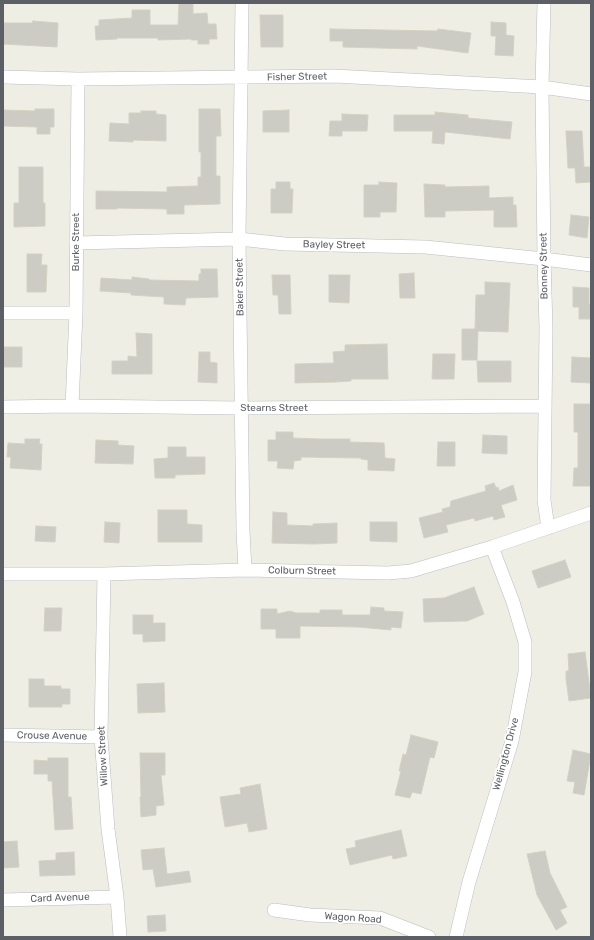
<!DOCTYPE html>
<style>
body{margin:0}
#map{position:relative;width:594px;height:940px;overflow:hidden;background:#efeee5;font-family:Rubik,sans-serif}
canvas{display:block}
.frame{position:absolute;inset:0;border:4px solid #5c5f66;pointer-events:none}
</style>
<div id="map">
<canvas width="594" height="940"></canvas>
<div class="frame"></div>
</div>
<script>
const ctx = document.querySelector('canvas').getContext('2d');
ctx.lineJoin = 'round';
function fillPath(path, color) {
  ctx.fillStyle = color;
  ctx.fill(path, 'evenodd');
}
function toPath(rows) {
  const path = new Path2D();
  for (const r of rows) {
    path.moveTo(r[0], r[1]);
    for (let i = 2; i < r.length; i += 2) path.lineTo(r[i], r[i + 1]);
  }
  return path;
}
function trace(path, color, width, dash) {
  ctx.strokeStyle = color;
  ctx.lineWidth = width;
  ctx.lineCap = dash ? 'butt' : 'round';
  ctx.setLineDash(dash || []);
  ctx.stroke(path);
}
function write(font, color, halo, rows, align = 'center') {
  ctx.font = font + ' Rubik,sans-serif';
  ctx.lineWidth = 3.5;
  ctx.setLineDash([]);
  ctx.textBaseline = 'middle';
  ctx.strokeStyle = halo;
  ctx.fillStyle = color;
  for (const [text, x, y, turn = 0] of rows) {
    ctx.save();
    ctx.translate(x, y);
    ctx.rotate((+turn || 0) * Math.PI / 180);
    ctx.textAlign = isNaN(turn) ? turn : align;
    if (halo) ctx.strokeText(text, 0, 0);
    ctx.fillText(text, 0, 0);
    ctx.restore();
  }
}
const building = toPath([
 [179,3,193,3,193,14,207,13,208,24,216,24,217,39,209,39,209,44,198,44,198,40,191,40,191,39,158,40,158,38,117,38,117,39,96,40,95,26,99,26,99,20,132,18,132,10,150,10,150,25,178,25,179,3],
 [260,15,283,15,283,47,261,47,260,15],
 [33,21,58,23,57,47,3,44,3,23,32,23,33,21],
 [491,22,506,23,506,35,514,36,513,56,495,55,496,36,491,36,491,22],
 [330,29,437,31,438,29,471,33,468,53,417,46,417,49,343,47,343,41,330,41,330,29],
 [35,109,54,109,54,127,50,127,50,134,37,134,37,127,3,126,3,110,35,111,35,109],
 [199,109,220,109,221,136,216,136,216,176,220,176,220,204,184,205,184,214,167,214,167,209,117,208,117,209,96,209,96,191,167,192,167,187,198,186,198,177,201,177,201,152,199,152,199,109],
 [289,110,289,132,263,132,263,111,289,110],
 [141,111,156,111,156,114,166,115,166,141,133,140,133,142,109,141,110,123,129,124,129,113,141,113,141,111],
 [435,112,468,115,468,118,512,122,510,139,445,132,444,144,432,143,433,131,394,131,394,115,435,115,435,112],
 [342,114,368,115,367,131,342,131,342,136,329,136,330,121,342,121,342,114],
 [566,131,582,131,584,167,590,167,591,182,576,183,575,168,568,168,566,131],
 [19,167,43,167,43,203,45,203,45,226,14,227,14,203,19,203,19,167],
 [276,182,290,182,290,189,293,189,292,213,271,213,271,189,276,189,276,182],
 [379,182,397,183,396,212,380,212,380,217,364,217,364,185,379,185,379,182],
 [424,184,445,185,445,187,489,186,489,198,513,197,513,205,516,205,517,227,494,227,494,210,445,211,445,217,425,217,424,184],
 [571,215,589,217,587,238,569,235,571,215],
 [27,254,42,254,41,265,47,265,46,292,27,292,27,254],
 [201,269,217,269,218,297,186,298,185,305,164,304,164,297,131,295,131,293,100,291,101,278,132,280,132,277,149,279,149,280,199,281,199,274,201,274,201,269],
 [414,273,415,298,400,298,399,274,414,273],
 [272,275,290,275,291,314,279,314,278,295,273,295,272,275],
 [329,275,350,275,349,303,329,302,329,275],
 [485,282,510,283,508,332,478,331,477,360,462,360,462,329,475,329,476,295,485,295,485,282],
 [573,287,589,288,589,304,591,304,591,319,579,319,579,307,573,307,573,287],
 [136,333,152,334,152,374,112,374,112,361,128,361,128,356,137,357,136,333],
 [387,344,388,379,351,379,351,381,336,382,295,383,295,364,334,363,333,352,345,351,345,345,387,344],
 [3,347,22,347,22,367,3,367,3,347],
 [199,352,210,352,210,362,217,363,217,383,198,382,199,352],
 [433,354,455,354,454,379,432,379,433,354],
 [572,357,591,358,591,383,571,382,572,357],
 [477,361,511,361,511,382,478,382,477,361],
 [574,404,591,404,591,486,573,486,574,468,578,468,578,432,574,432,574,404],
 [276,432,293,432,293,438,320,439,350,439,350,442,384,443,385,458,395,459,394,471,368,470,368,460,361,459,361,458,301,457,301,460,294,461,293,469,277,468,278,461,268,461,268,440,276,440,276,432],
 [483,435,507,436,507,454,482,453,483,435],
 [25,439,40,439,39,444,42,444,41,470,10,468,11,457,7,457,8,443,25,444,25,439],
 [96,440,118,441,118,445,134,446,133,464,95,463,96,440],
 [438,442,455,442,455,466,437,466,438,442],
 [168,447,186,447,186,457,205,457,205,474,175,475,175,478,155,478,154,459,168,458,168,447],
 [494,483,496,488,498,487,499,491,513,485,517,500,501,505,505,517,494,520,493,516,475,521,474,518,446,525,448,532,424,538,419,518,443,512,442,509,450,507,451,501,486,491,485,486,494,483],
 [158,510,187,510,187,524,202,525,202,542,158,542,158,510],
 [273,512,287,513,287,525,313,526,313,524,337,523,337,543,314,544,272,543,273,512],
 [105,522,120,523,119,543,104,542,105,522],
 [370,522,397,522,397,542,370,541,370,522],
 [36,526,56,527,55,542,35,541,36,526],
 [565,560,571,577,538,588,532,571,565,560],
 [474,587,484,614,467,621,424,622,423,599,444,598,474,587],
 [371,607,384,608,384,611,403,612,401,628,391,627,391,630,358,627,300,626,300,638,276,638,276,629,261,629,261,609,277,609,277,614,290,611,296,613,320,613,320,610,342,610,342,615,370,615,371,607],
 [45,608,62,608,61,631,44,631,45,608],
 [133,615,153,615,153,623,165,623,165,641,143,642,143,634,133,634,133,615],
 [585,652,591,698,569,701,566,679,566,671,569,671,568,654,585,652],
 [29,679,44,679,44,686,61,686,61,689,70,689,70,704,62,704,62,707,29,707,29,679],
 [164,683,165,712,138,713,137,684,164,683],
 [411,735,438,742,434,758,430,757,421,794,412,792,410,798,395,795,401,771,399,771,403,754,406,755,411,735],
 [573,750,591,754,584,795,573,793,575,782,567,781,573,750],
 [140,753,165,753,165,775,161,775,164,805,156,806,156,815,141,817,140,797,141,797,140,753],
 [48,758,68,758,68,797,71,797,73,829,55,830,52,781,48,781,48,774,34,774,34,760,48,761,48,758],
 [260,784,267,829,249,832,247,823,225,827,220,797,241,794,240,788,260,784],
 [401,830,407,856,393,859,392,855,350,865,346,849,356,847,355,841,401,830],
 [17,841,19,867,3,868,3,842,17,841],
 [164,848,167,874,189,871,191,882,156,887,153,869,143,870,141,850,164,848],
 [545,851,550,873,567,907,560,910,567,923,556,930,537,895,527,854,545,851],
 [74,852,75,875,40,876,39,861,56,860,56,853,74,852],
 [165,915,166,931,148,932,147,916,165,915]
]);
const minor = toPath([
 [242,3,239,239,243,531,245,570],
 [544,3,542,87,544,259,546,328,544,500,548,528],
 [3,77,78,79,334,76,542,87,591,94],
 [76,243,239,239,285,244,425,247,544,259,591,265],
 [3,313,76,313],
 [72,406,76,313,78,79],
 [3,407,72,406,241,408,545,406],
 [3,574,104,574,245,570,388,573,411,571,492,547,591,513],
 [104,574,101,737,108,829,117,897,120,937],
 [3,735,101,737],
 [3,900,117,897],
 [274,910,310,915,380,918,429,937],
 [456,937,469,882,512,741,525,672,525,642,513,602,492,547]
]);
const streetNames = [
 ["Fisher Street",297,77,-1],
 ["Burke Street",76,242,-90],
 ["Bayley Street",334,245,1],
 ["Bonney Street",544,266,-91],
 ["Baker Street",240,287,-91],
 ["Stearns Street",274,408],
 ["Colburn Street",302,571,1],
 ["Crouse Avenue",52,736,1],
 ["Wellington Drive",506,754,-75],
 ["Willow Street",103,756,-93],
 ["Card Avenue",60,898,-2],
 ["Wagon Road",353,918,4]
];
fillPath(building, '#cccbc4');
trace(building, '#d4d1c3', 1);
trace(minor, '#b9bcc1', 14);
trace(minor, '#fff', 13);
write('10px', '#5c5f66', '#fff', streetNames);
</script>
